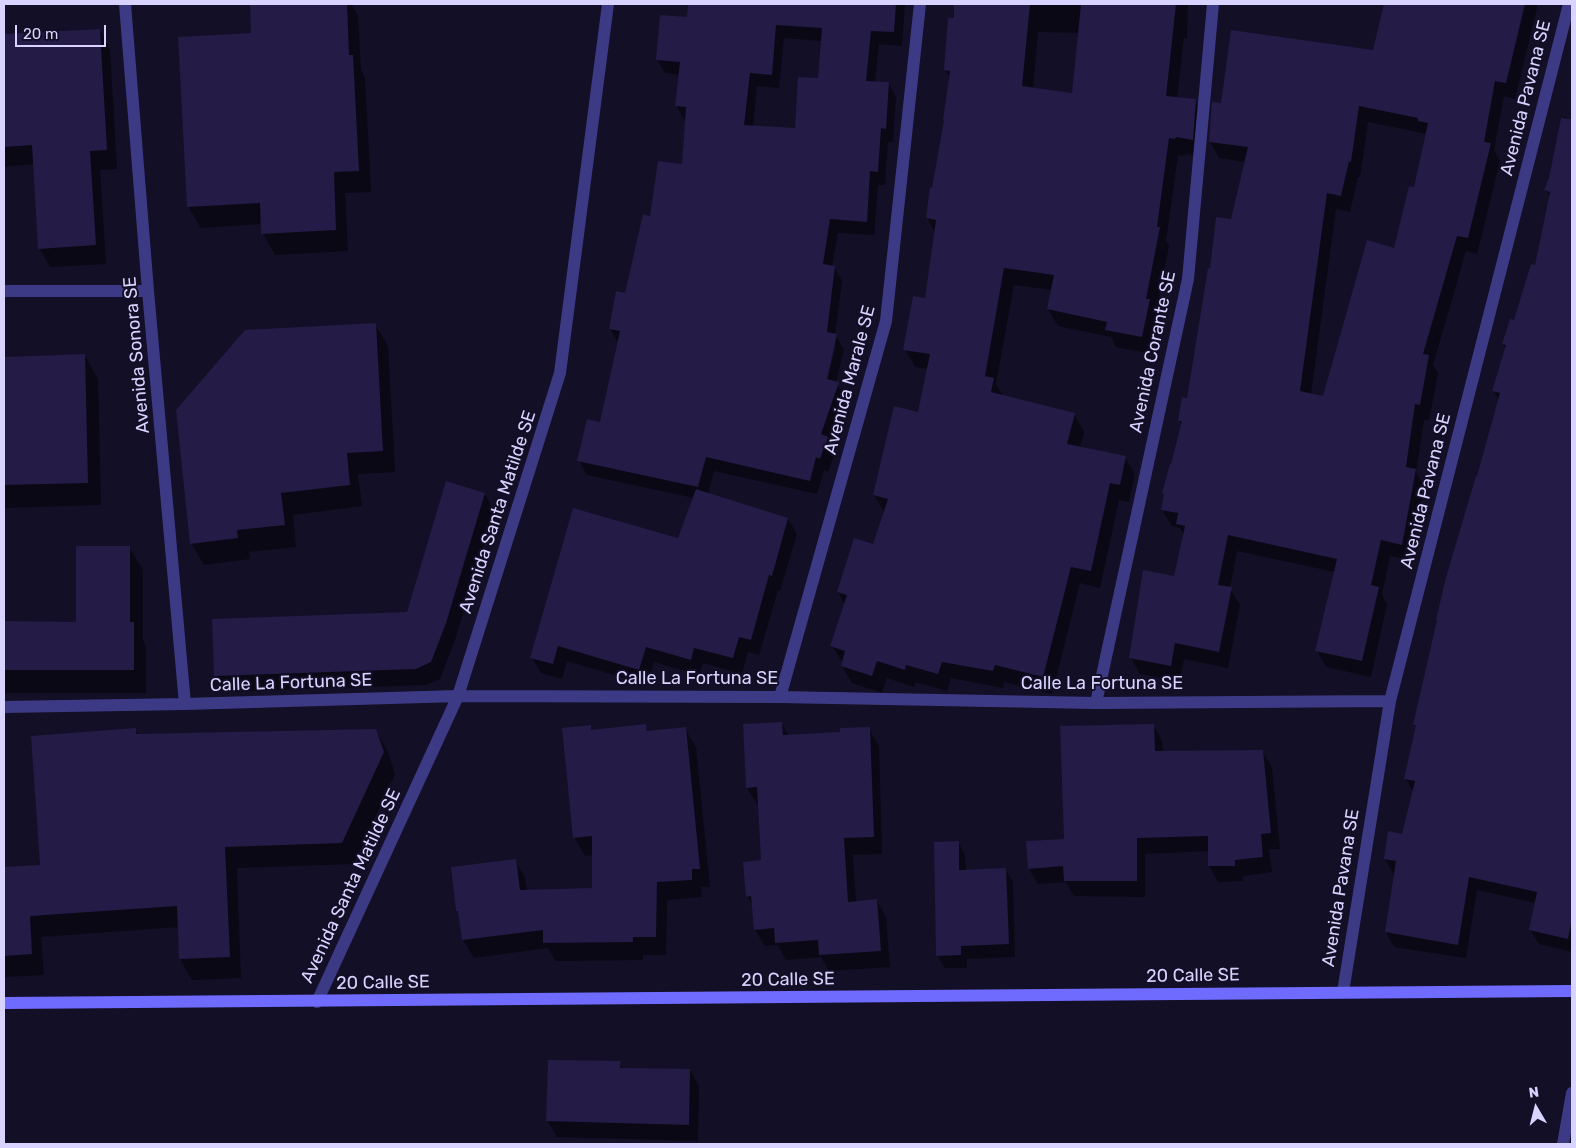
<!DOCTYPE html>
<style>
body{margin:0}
#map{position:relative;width:1576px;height:1148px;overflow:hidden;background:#130f26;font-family:Rubik,sans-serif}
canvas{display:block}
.frame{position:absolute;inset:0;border:5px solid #d9d4ff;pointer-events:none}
.north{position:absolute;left:1511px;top:1083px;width:50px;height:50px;-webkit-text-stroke:4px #130f26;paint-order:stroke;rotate:352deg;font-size:14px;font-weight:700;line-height:20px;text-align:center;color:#d9d4ff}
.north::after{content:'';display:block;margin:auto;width:18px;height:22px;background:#d9d4ff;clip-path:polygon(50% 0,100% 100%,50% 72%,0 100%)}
.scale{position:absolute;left:15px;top:25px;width:91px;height:22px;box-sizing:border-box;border:2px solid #d9d4ff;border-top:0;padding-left:6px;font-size:15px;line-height:18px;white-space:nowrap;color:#d9d4ff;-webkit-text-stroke:4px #130f26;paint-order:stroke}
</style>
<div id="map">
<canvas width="1576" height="1148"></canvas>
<div class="frame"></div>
<div class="north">N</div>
<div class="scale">20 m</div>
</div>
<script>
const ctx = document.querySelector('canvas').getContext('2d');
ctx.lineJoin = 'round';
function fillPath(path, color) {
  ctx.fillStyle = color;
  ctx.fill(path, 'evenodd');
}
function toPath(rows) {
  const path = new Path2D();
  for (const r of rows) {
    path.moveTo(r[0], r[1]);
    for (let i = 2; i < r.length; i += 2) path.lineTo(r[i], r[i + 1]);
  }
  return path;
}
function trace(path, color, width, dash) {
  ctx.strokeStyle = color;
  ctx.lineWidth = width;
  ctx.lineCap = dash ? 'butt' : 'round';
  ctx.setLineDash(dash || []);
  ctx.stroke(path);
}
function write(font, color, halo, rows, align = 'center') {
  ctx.font = font + ' Rubik,sans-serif';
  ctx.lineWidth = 4;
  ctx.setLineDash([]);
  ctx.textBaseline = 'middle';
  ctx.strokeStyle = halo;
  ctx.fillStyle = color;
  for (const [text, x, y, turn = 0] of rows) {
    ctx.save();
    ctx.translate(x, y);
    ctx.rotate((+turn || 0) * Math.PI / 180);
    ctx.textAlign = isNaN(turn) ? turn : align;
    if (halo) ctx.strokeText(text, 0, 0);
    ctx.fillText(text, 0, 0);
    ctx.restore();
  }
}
const shadow = toPath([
 [251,4,351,4,358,16,361,70,365,78,371,192,345,193,348,251,275,255,263,234,262,224,201,228,188,206,253,34],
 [690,4,905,4,902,46,879,44,875,82,888,83,896,97,893,142,888,142,885,185,878,185,874,235,838,233,832,266,834,267,842,281,835,335,844,349,836,383,846,397,830,443,835,452,828,472,824,470,817,494,714,471,708,494,788,519,797,534,780,591,778,590,759,655,748,652,742,674,703,663,699,675,654,662,648,685,567,661,562,679,541,673,532,658,679,540,694,498,587,475,579,461,601,423,618,343,610,329,626,294,651,218,683,166,686,119,684,119,676,105,680,75,665,73,657,59,688,19],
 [784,38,822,41,819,79,796,130,753,127,757,86,779,88],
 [834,343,836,345,826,385,824,385],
 [955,4,1188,4,1187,38,1184,38,1177,98,1195,101,1205,118,1202,156,1185,154,1185,156,1178,155,1166,241,1169,246,1156,313,1159,318,1152,354,1116,347,1111,337,1058,326,1048,309,1052,290,1014,285,996,384,1004,397,1074,414,1084,432,1080,448,1125,457,1135,474,1129,502,1119,500,1100,588,1080,583,1052,694,1004,682,1003,688,951,678,947,691,916,682,914,687,887,678,882,693,852,683,842,666,843,663,832,646,845,605,838,592,874,546,884,512,874,495,919,413,928,369,915,367,905,350,926,299,936,234,927,218,945,122,944,120,950,78,945,70,955,20],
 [1038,32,1080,33,1073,94,1033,89],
 [1386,4,1538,4,1515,99,1504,96,1494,150,1500,161,1477,254,1466,251,1433,365,1438,373,1429,420,1424,420,1416,472,1424,486,1411,560,1390,556,1382,595,1387,604,1371,677,1326,667,1317,651,1335,572,1237,551,1230,588,1240,605,1228,668,1184,659,1180,682,1140,674,1131,658,1175,578,1184,535,1180,528,1172,526,1162,510,1165,496,1163,493,1182,425,1180,420,1188,399,1211,270,1232,220,1246,162,1219,158,1210,142,1222,104,1374,52],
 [1368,122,1427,134,1415,189,1395,249,1324,397,1311,394,1336,209,1350,212,1358,177,1360,177],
 [100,30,110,49,117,169,100,170,106,264,50,267,40,249,35,164,4,167,4,36],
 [1563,117,1572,119,1572,952,1539,944,1530,930,1536,903,1477,890,1466,958,1394,947,1386,932,1396,873,1393,873,1385,859,1403,835,1414,793,1405,778,1417,728,1415,725,1478,478,1499,400,1494,391,1506,349,1503,344,1515,322,1536,267,1550,197,1546,190,1550,178],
 [375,324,388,346,395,472,358,474,362,506,293,515,296,547,249,552,250,559,204,565,191,543],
 [85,356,98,379,101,505,4,508,4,358],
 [485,494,494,511,455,640,440,679,426,685,225,692,216,676,408,614],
 [129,547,143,570,143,640,146,646,146,693,4,693,4,623,77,623],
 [782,724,789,736,841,733,869,729,879,746,882,854,853,855,856,902,877,901,886,917,890,967,829,971,821,957,786,960,778,945,765,946,755,930,754,907,747,897,762,861,759,804,757,804,747,788],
 [1153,725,1162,741,1163,752,1263,752,1272,768,1280,849,1269,849,1272,872,1243,876,1243,881,1218,882,1209,866,1209,851,1145,854,1145,897,1074,896,1066,882,1038,884,1029,869,1065,840],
 [645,726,649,732,685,729,696,747,710,887,701,887,702,897,667,900,666,955,643,955,643,960,555,961,548,948,474,958,463,940,459,914,458,911,515,860,525,878,527,891,593,889,593,855,585,856,574,837,590,727,592,731],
 [135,729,138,735,375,730,388,752,395,774,354,864,237,868,241,978,192,980,180,959,179,927,41,937,44,975,4,977,4,868,42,866],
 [958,842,965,855,966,871,1005,869,1013,882,1015,957,967,959,967,968,945,968,937,955],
 [620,1063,623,1069,690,1070,699,1086,698,1141,557,1137,547,1120]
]);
const building = toPath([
 [250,4,347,4,349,55,353,55,359,171,334,172,336,230,261,234,260,203,187,207,178,37,251,33],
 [688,4,896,4,894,32,871,31,866,81,889,82,886,129,881,128,878,172,870,171,867,222,830,219,823,264,835,266,827,332,837,334,827,379,839,382,821,434,828,437,820,459,816,457,810,481,706,457,698,487,577,461,587,419,600,422,620,331,609,329,616,291,625,293,643,214,650,216,658,161,682,164,686,107,675,106,680,62,656,60,660,15,687,17],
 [776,25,822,28,818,78,798,77,795,128,744,125,750,73,772,75],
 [954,4,1030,4,1022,86,1072,93,1081,4,1176,4,1166,96,1196,99,1193,140,1176,137,1175,139,1169,138,1157,227,1160,227,1146,299,1150,299,1142,337,1105,330,1107,322,1047,309,1054,275,1004,268,985,376,994,378,991,392,1075,413,1067,444,1126,456,1120,485,1110,483,1091,571,1071,567,1043,677,995,665,993,671,942,662,938,674,906,665,905,670,877,661,872,676,841,666,845,651,830,646,847,595,837,592,854,538,873,544,888,499,873,495,894,406,918,412,930,354,903,350,913,296,925,298,936,220,926,218,930,187,932,188,944,120,943,120,950,71,944,70,948,18,954,18],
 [1384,4,1525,4,1506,83,1495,81,1484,142,1491,143,1468,238,1457,236,1423,354,1429,355,1420,405,1415,404,1406,467,1416,469,1402,545,1381,540,1371,585,1379,587,1362,661,1315,651,1337,559,1228,535,1218,585,1232,587,1219,652,1175,643,1171,666,1129,658,1143,570,1174,576,1185,526,1176,524,1178,513,1161,510,1164,494,1162,493,1170,464,1171,464,1182,421,1178,421,1182,397,1187,398,1208,268,1210,269,1216,217,1231,219,1248,147,1209,142,1212,102,1221,103,1231,30,1373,50],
 [1359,106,1418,118,1418,121,1428,123,1414,187,1409,186,1394,248,1367,240,1323,396,1300,391,1327,193,1341,196,1349,161,1351,162],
 [100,29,107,150,90,151,96,245,38,249,32,145,4,147,4,34],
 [1561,118,1572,119,1572,918,1568,939,1529,930,1537,892,1469,877,1458,945,1385,932,1396,861,1384,859,1388,831,1402,834,1415,781,1404,779,1416,725,1413,725,1437,620,1436,620,1445,581,1476,476,1477,476,1500,393,1492,391,1506,345,1502,344,1510,319,1514,320,1531,264,1535,265,1550,192,1544,190,1549,178],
 [376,323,383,451,347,453,350,485,281,493,285,525,237,530,238,538,190,544,176,410,245,330],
 [85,354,88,483,4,485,4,357],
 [446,481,485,493,446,623,431,662,416,669,214,676,212,619,407,612],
 [696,489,788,518,772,576,769,575,751,640,739,637,733,658,694,648,691,660,646,647,639,670,558,646,553,664,530,658,573,508,678,538],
 [76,546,130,546,130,622,134,622,134,670,4,670,4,621,76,622],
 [782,722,783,735,840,732,840,728,870,727,874,837,844,838,848,902,877,899,881,951,819,955,818,940,775,943,774,928,754,930,751,896,746,897,743,862,761,860,757,787,746,788,743,724],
 [646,724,647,731,686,727,700,869,692,869,692,880,657,882,656,937,633,937,633,942,543,943,543,930,462,940,458,911,456,911,451,867,516,859,520,890,592,888,592,836,573,838,562,728,591,725,591,730],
 [1154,724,1155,751,1263,750,1271,833,1261,834,1263,857,1235,860,1235,866,1208,866,1208,836,1137,838,1137,881,1064,881,1063,866,1028,869,1026,841,1064,839,1060,726],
 [136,728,136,734,376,729,384,752,342,843,225,847,230,957,179,959,177,906,30,916,32,954,4,956,4,867,40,865,31,736],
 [959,841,959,870,1006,868,1009,944,961,946,961,955,936,956,934,842],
 [548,1060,621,1061,620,1068,690,1069,689,1125,546,1121]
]);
const street = toPath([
 [125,4,148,291,185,704],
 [4,291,148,291],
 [780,697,886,321,920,4],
 [1096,703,1188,279,1213,4],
 [4,707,185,704,458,696,780,697,1096,703,1390,701],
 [1343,992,1390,701,1569,4],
 [317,1002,458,696,560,373,608,4],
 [1563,1144,1572,1093]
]);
const secondary = toPath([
 [4,1003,1572,991]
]);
const streetNames = [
 ["Avenida Pavana SE",1526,98,-76],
 ["Avenida Corante SE",1153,352,-78],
 ["Avenida Sonora SE",137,355,-95],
 ["Avenida Marale SE",850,380,-75],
 ["Avenida Pavana SE",1426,491,-76],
 ["Avenida Santa Matilde SE",498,512,-72],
 ["Calle La Fortuna SE",697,679],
 ["Calle La Fortuna SE",291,683,-2],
 ["Calle La Fortuna SE",1102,684],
 ["Avenida Santa Matilde SE",351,886,-65],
 ["Avenida Pavana SE",1341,888,-81],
 ["20 Calle SE",1193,976,-1],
 ["20 Calle SE",788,980,-1],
 ["20 Calle SE",383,983,-1]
];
fillPath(shadow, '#0007');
fillPath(building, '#241b47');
trace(street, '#3d3a85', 12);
trace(secondary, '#6f6bff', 12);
write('18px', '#d9d4ff', '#130f26', streetNames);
</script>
